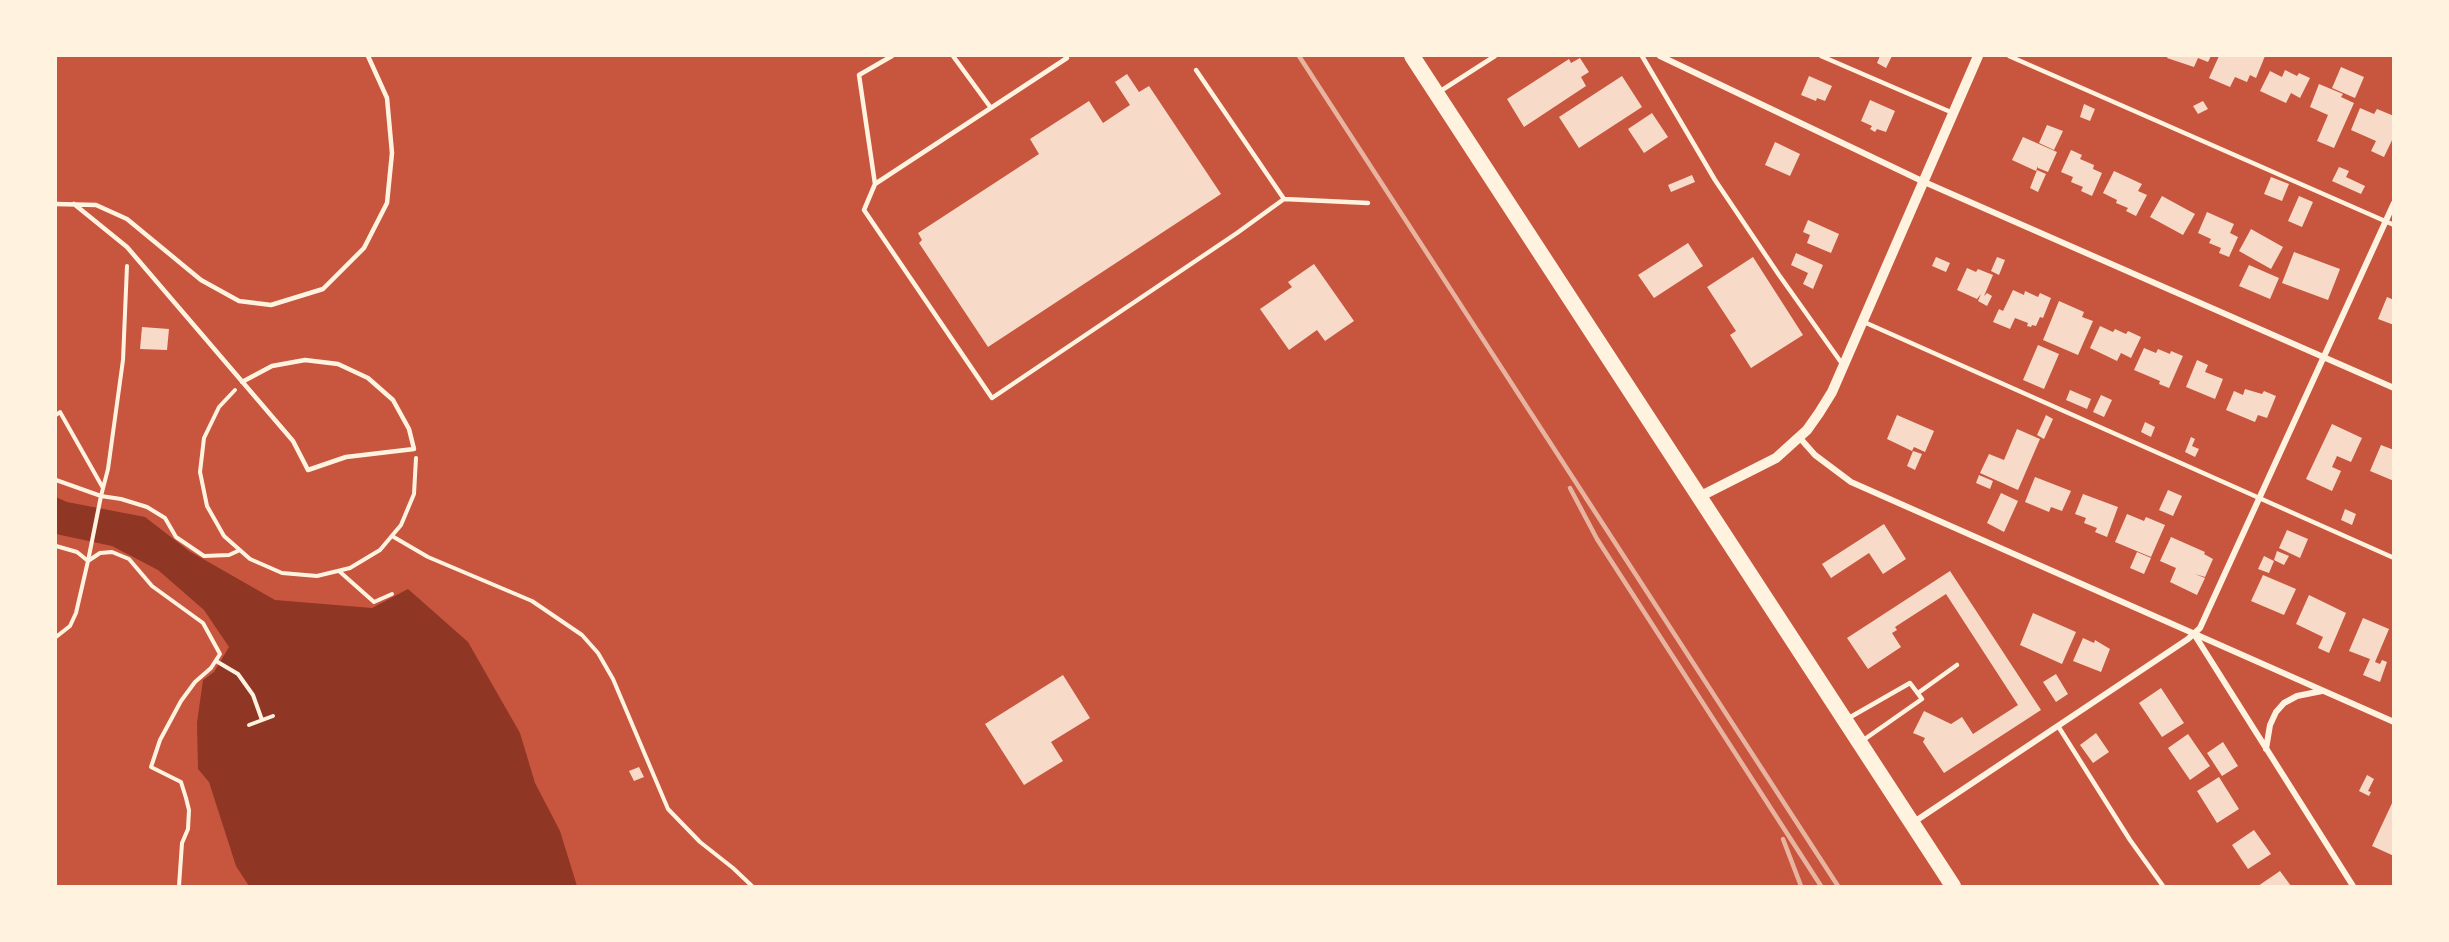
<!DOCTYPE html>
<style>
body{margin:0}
#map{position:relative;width:2449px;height:942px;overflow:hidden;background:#c8553d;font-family:Manrope,sans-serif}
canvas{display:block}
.frame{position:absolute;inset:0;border:57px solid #fff3e0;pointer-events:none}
</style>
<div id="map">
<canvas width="2449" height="942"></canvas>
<div class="frame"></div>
</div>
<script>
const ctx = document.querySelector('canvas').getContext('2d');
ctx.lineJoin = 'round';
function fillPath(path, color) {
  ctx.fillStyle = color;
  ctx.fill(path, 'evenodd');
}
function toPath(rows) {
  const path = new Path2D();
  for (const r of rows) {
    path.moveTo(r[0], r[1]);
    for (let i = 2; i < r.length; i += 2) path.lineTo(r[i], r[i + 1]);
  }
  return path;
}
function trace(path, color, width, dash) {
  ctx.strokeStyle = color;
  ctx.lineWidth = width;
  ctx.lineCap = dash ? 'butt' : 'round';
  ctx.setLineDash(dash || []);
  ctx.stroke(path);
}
const water = toPath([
 [56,497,67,502,145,517,189,551,275,600,372,608,408,589,468,642,520,733,535,783,560,831,577,886,249,886,236,866,209,782,198,769,197,723,203,680,214,672,229,647,204,610,158,570,112,546,56,534]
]);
const building = toPath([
 [1880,56,1892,56,1886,68,1877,63],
 [2168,56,2211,56,2208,62,2198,58,2194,67,2167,58],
 [2219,56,2228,57,2265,56,2256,78,2250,75,2247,82,2235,77,2230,87,2209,78],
 [1580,58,1589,72,1581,77,1586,86,1524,127,1507,99,1569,59,1571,63],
 [2341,67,2364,77,2355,98,2332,88],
 [2285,70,2297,76,2299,73,2310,78,2300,98,2291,93,2286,103,2260,91,2270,71,2282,77],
 [1127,74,1139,92,1149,86,1221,194,988,347,919,243,922,240,918,233,1039,154,1030,139,1089,101,1103,123,1130,105,1115,82],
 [1622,76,1642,107,1579,148,1559,117],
 [1809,76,1832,86,1825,101,1817,98,1816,101,1801,95],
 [2319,84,2343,94,2341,97,2354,103,2334,148,2317,141,2328,115,2310,107],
 [1870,100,1895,111,1886,132,1877,129,1875,132,1870,129,1872,126,1861,121],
 [2203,101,2208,109,2198,114,2193,106],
 [2084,104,2095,109,2090,121,2080,117],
 [2360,108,2374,114,2377,109,2394,116,2394,136,2384,157,2371,151,2376,141,2351,130],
 [1652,113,1668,137,1644,153,1628,129],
 [2047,125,2063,131,2054,150,2039,143],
 [2023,137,2057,152,2048,172,2038,168,2038,166,2036,171,2012,160],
 [1775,142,1800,154,1790,176,1765,165],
 [2071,150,2082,155,2080,159,2094,165,2093,169,2102,173,2092,196,2081,191,2083,187,2071,182,2073,177,2061,172],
 [2339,167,2349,171,2346,177,2365,186,2361,194,2332,181],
 [2037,170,2046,174,2038,192,2030,188],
 [2114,171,2142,184,2138,191,2147,195,2136,216,2126,211,2128,208,2116,203,2117,200,2103,193],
 [1692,175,1695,182,1671,192,1668,185],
 [2271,177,2289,184,2282,201,2264,194],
 [2162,196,2195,214,2183,235,2150,217],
 [2299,196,2313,202,2302,227,2288,221],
 [2207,212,2234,224,2230,233,2238,237,2229,257,2219,253,2221,248,2209,243,2211,239,2198,233],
 [1808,220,1839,234,1831,253,1807,243,1810,235,1803,232],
 [2251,229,2283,247,2271,269,2239,251],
 [1688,243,1703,266,1654,298,1638,275],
 [2294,252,2340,269,2328,300,2282,283],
 [1796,253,1823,265,1813,289,1803,284,1808,273,1791,265],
 [1753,257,1803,335,1751,368,1730,335,1736,331,1707,287],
 [1936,257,1950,263,1946,272,1932,266],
 [1997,257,2005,260,1999,275,1991,271],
 [1314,264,1354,321,1325,341,1317,330,1289,350,1260,309,1292,287,1288,282],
 [2249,265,2279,278,2270,299,2239,286],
 [1967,268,1976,272,1978,269,1993,275,1984,296,1987,293,1992,296,1987,306,1978,301,1981,294,1977,299,1957,290],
 [2013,290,2024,295,2025,291,2038,297,2040,293,2051,298,2043,318,2040,317,2036,326,2032,325,2031,327,2027,326,2028,323,2015,318,2010,329,1993,322,1999,309,2003,311],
 [2387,297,2394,300,2394,325,2378,319],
 [2059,301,2084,312,2082,317,2093,321,2078,355,2043,340],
 [2100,326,2113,332,2115,329,2126,334,2128,331,2141,337,2131,358,2121,353,2117,361,2090,348],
 [142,327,169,329,167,350,140,349],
 [2038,345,2059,354,2044,389,2023,380],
 [2144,348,2156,353,2158,349,2170,354,2171,351,2183,356,2169,388,2159,384,2160,381,2134,370],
 [2197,360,2208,365,2205,372,2223,379,2215,399,2186,387],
 [2245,389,2262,394,2264,391,2276,396,2267,418,2258,415,2255,422,2226,410,2234,391,2243,395],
 [2070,390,2091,399,2087,409,2066,400],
 [2101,395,2112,400,2104,417,2093,412],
 [1897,415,1934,431,1925,452,1914,447,1912,451,1887,439],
 [2046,415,2053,419,2044,439,2037,435],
 [2145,422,2155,427,2151,437,2141,432],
 [2332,424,2362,438,2351,462,2337,456,2332,467,2341,471,2332,491,2306,479],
 [2017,429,2040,439,2018,490,1980,473,1989,454,2004,460],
 [2191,437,2195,439,2192,446,2199,449,2195,457,2185,452],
 [2381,445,2394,450,2394,481,2370,471],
 [1913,451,1922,454,1915,470,1907,466],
 [1979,475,1993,481,1990,489,1976,483],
 [2035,477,2071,491,2062,511,2051,507,2049,512,2025,502],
 [2168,490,2182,496,2173,516,2159,510],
 [2001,493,2018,501,2004,532,1987,523],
 [2083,494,2118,507,2107,537,2095,532,2097,528,2084,523,2086,518,2075,514],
 [2345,509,2356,514,2352,525,2341,520],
 [2127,514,2144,521,2146,517,2165,525,2151,557,2115,542],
 [1884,524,1906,559,1883,574,1869,553,1831,578,1822,564],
 [2287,530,2308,539,2300,558,2279,548],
 [2171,537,2205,552,2204,554,2213,559,2205,577,2195,574,2205,578,2197,595,2170,582,2176,568,2160,561],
 [2277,551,2289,556,2284,565,2274,560],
 [2137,552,2151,558,2144,574,2130,568],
 [2264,556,2274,561,2269,573,2258,569],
 [1950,571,2041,710,1944,773,1923,742,1925,738,1913,733,1924,711,1951,724,1962,717,1973,734,2018,705,1946,594,1895,627,1897,630,1892,633,1901,647,1868,669,1847,638],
 [2263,575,2296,589,2284,615,2251,601],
 [2309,595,2346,613,2329,653,2318,648,2323,637,2296,624],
 [2033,613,2076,632,2062,664,2020,645],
 [2363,618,2389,629,2375,662,2380,664,2382,660,2387,662,2380,682,2363,675,2370,659,2349,651],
 [2083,638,2094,643,2095,640,2110,649,2101,672,2073,661],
 [2056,674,2068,694,2056,702,2043,682],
 [1063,675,1090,718,1051,742,1063,761,1024,785,985,724],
 [2161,688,2184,723,2162,737,2139,703],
 [2096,733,2109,752,2093,763,2080,745],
 [2188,734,2210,766,2190,780,2168,748],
 [2223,742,2238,766,2222,776,2207,753],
 [639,767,644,777,634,781,629,771],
 [2367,775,2374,779,2368,791,2371,792,2369,796,2359,791],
 [2219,777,2239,809,2217,823,2197,791],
 [2394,799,2394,856,2372,846],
 [2254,830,2271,854,2248,869,2232,845],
 [2280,871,2291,886,2258,886]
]);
const path = toPath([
 [235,390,219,407,204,438,200,472,207,506,224,536,250,559,282,573,317,576,350,568,380,550,401,525,414,494,416,458],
 [56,415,60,412,103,488],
 [56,480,101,496,108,469,123,360,127,266],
 [392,536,428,557,532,601,582,635,598,653,613,679,668,809,700,842,733,868,752,886],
 [56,546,77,552,88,561,76,613,70,626,56,637],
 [339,571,374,602,392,594],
 [216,661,238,674,253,695,262,720],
 [249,725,273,716],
 [179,886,182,843,188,829,189,810,186,798,181,782,151,767,160,740,181,701,195,682,211,668,220,654,203,623,152,586,129,559,112,552,100,553,88,561,101,496,121,499,147,507,165,518,176,537,204,556,229,555,240,550]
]);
const service = toPath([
 [892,56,859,75,875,184,864,210,992,398,1237,233,1284,199],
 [953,56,991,108],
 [1642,56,1715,180,1779,275,1843,365],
 [1821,56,1953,113],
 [2009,56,2394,225],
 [1196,70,1284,199,1368,203],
 [1439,92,1495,56],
 [875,184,1067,58,1065,56],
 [56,204,96,205,127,219,201,280,239,301,271,305,323,289,364,248,387,203,392,153,387,98,368,56],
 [74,204,127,247,293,441,308,470,346,457,414,449,409,429,393,400,368,378,338,364,305,360,272,366,242,382],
 [1864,322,2394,558],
 [1918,693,1957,665],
 [1847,719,1910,683,1922,699,1862,741],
 [2058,726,2130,840,2163,886]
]);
const minor = toPath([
 [1660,56,1922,181,2394,388],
 [1799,437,1815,455,1851,482,2394,722],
 [2194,634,2353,886],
 [2266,749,2270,725,2276,712,2284,703,2297,696,2322,691],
 [1914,822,2188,639,2200,628,2394,203]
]);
const tertiary = toPath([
 [1699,497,1776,458,1807,430,1819,413,1832,392,1978,56]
]);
const trunk = toPath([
 [1412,56,1953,886]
]);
const rail = toPath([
 [1299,56,1838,886],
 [1570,488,1597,539,1821,886],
 [1783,839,1801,886]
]);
fillPath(water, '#8f3625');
fillPath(building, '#f7dbc8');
trace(path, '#fff3e0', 4);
trace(service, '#fff3e0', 4.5);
trace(minor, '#fff3e0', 6);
trace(tertiary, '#fff3e0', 10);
trace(trunk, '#fff3e0', 16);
trace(rail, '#e9b49f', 4.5);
</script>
